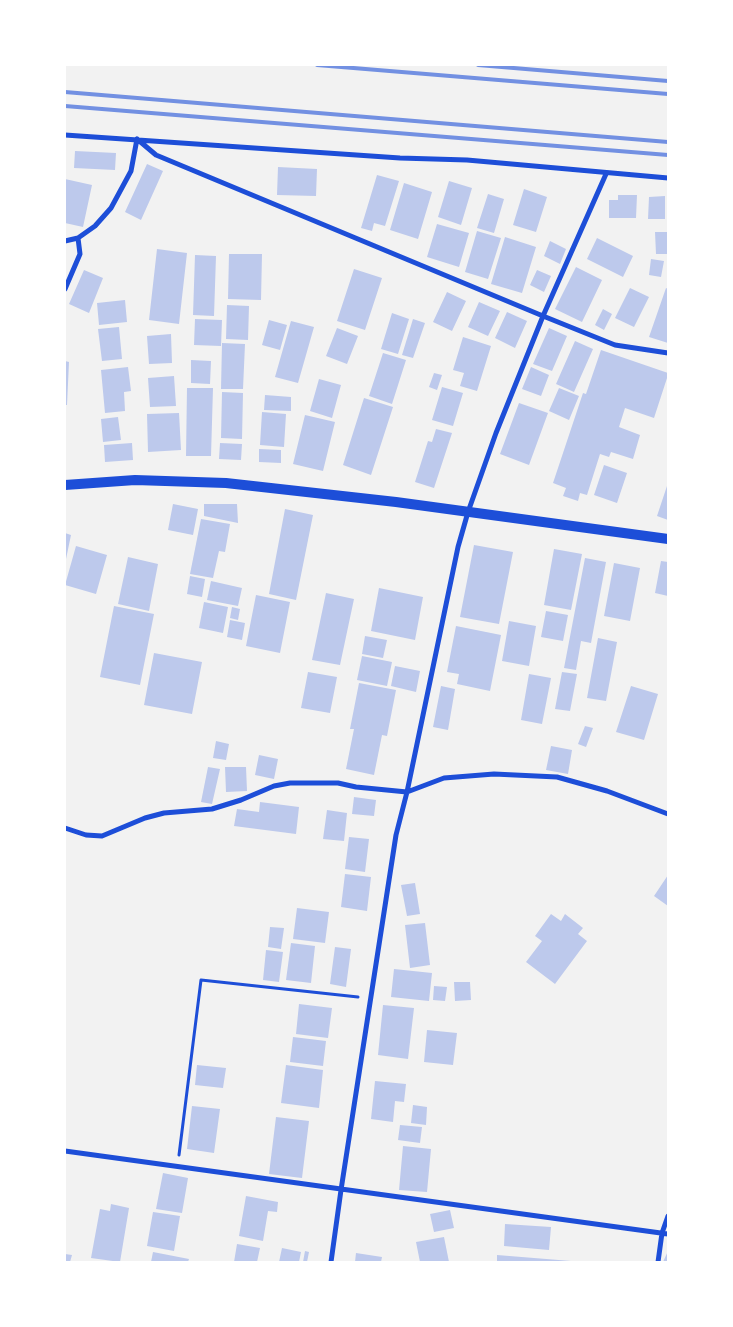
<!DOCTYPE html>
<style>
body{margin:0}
#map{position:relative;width:733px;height:1327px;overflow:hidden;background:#f2f2f2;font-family:"Space Grotesk",sans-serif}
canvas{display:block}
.frame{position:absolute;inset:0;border:66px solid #fff;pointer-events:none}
</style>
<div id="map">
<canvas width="733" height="1327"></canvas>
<div class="frame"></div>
</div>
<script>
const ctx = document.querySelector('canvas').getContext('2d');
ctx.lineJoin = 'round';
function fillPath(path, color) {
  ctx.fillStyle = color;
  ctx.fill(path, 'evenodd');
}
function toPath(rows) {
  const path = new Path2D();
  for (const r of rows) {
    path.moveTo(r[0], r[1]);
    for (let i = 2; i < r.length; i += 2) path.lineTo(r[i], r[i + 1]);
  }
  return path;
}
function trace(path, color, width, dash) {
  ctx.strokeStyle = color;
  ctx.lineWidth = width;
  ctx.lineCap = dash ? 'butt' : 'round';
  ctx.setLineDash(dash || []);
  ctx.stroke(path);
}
const building = toPath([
 [75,151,116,153,115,170,74,168],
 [147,164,163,171,141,220,125,212],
 [278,167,317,169,316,196,277,195],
 [377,175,399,181,385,226,374,223,372,231,361,228],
 [65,179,92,185,83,227,65,223],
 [449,181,472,188,461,225,438,217],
 [404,183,432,192,418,239,390,230],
 [524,189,547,197,536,232,513,225],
 [488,194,504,199,494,233,477,228],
 [618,195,637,195,636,218,609,218,609,200,618,200],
 [665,196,665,219,648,219,649,197],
 [437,224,469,233,459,267,427,257],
 [477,231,501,238,488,279,465,272],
 [655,232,668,232,668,254,656,254],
 [505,237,536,247,522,293,491,284],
 [597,238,633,256,623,277,587,259],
 [550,241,566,249,560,264,544,256],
 [157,249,187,253,179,324,149,320],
 [229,254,262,254,261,300,228,299],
 [195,255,216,256,214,316,193,315],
 [651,259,664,261,661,277,649,275],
 [576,267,602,280,582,322,555,309],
 [354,269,382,278,365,330,337,321],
 [84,270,103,278,89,313,69,304],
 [537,270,551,276,544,292,530,285],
 [630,288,649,297,634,327,615,318],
 [666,288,668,289,668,343,649,337],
 [447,292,466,301,452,331,433,322],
 [125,300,127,322,99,325,97,303],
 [479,302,500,311,488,336,468,327],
 [227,305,249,306,248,340,226,339],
 [603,309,612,314,604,330,595,325],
 [507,312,527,321,515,348,495,338],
 [392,313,409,319,398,354,381,349],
 [195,319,222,320,221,346,194,345],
 [413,319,425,323,413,358,402,355],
 [269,320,287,325,280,350,262,345],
 [291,321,314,327,298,383,275,377],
 [119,327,122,359,102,361,98,329],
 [337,328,358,336,347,364,326,356],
 [549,328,567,336,552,371,533,364],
 [171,334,172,363,149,364,147,336],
 [463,337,491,346,477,391,460,386,464,373,453,370],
 [575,341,593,349,574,392,556,384],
 [222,343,245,344,243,389,221,389],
 [601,350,668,373,668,375,654,418,625,408,619,427,640,435,633,459,611,452,609,457,600,454,587,495,580,493,578,501,563,496,566,488,553,483,583,393,586,394],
 [383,353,406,360,392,404,369,396],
 [191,360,211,361,210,384,191,383],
 [65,361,69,362,67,405,65,405],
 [128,367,131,391,124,392,125,411,105,413,101,370],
 [531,367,549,375,541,396,522,389],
 [434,373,442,375,437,390,429,387],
 [174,376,176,406,150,407,148,378],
 [319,379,341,385,332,418,310,411],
 [442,387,463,393,453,426,432,420],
 [187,388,213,388,211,456,186,456],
 [559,388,579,396,569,420,549,411],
 [222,392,243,393,242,439,221,438],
 [265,395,291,397,291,411,264,410],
 [364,398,393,407,371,475,343,465],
 [519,403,548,413,529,465,500,454],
 [262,412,286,414,284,447,260,445],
 [179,413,181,450,148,452,147,414],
 [305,415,335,422,323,471,293,464],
 [118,417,121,440,103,442,101,419],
 [436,429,452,433,434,488,415,482,428,441,432,442],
 [132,443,133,460,105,462,104,445],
 [220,443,242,444,241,460,219,459],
 [259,449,281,450,281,463,259,462],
 [604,465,627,473,617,503,594,495],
 [668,483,668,520,657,516],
 [173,504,198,509,193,535,168,530],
 [204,504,237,504,238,523,204,516],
 [285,509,313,515,296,600,269,594],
 [201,519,230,524,225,552,219,551,213,578,190,574],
 [65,533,71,535,66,559,65,559],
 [474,545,513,552,499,624,460,617],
 [76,546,107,555,96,594,65,585],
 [554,549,582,554,571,610,544,605],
 [128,557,158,564,149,611,118,604],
 [585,558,606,562,591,643,581,641,576,670,564,668],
 [661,561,668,562,668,596,655,593],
 [614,563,640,568,630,621,604,616],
 [190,576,205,579,202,597,187,594],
 [211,581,242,588,238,606,207,600],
 [379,588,423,597,415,640,371,631],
 [326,593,354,599,340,665,312,660],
 [256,595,290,602,280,653,246,646],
 [204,602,228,607,223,633,199,628],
 [114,606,154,614,140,685,100,677],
 [232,607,240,609,238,620,230,618],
 [546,611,568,615,563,641,541,637],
 [230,620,245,623,242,640,227,637],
 [509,621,536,626,529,666,502,661],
 [456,626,501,635,490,691,457,684,459,674,447,672],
 [365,636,387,640,383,658,362,654],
 [598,638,617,642,606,701,587,698],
 [154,653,202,662,192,714,144,705],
 [362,656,392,662,387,686,357,680],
 [395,666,420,671,416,692,391,686],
 [308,672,337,677,330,713,301,708],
 [562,672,577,674,570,711,555,709],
 [529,674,551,678,542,724,521,720],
 [359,683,396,690,387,736,382,735,374,775,346,769,354,729,350,729],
 [441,686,455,689,448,730,433,727],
 [631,686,658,694,644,740,616,732],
 [585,726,593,728,586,747,578,744],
 [216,741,229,744,226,760,213,758],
 [551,746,572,750,568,774,546,770],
 [259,755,278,759,274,779,255,775],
 [208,767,220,769,212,804,201,802],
 [225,767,246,767,247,791,226,792],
 [354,797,376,800,374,816,352,814],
 [260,802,299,807,296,834,234,826,237,809,259,812],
 [327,810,347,813,344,841,323,839],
 [349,837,369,839,365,872,345,869],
 [345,874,371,877,367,911,341,907],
 [668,875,668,906,654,896],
 [415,883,420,914,407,916,401,885],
 [297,908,329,912,325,943,293,939],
 [551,914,561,921,565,914,583,928,578,934,587,941,555,984,526,962,542,941,535,936],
 [425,923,430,965,410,968,405,925],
 [270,927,284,928,281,949,268,947],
 [291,943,315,946,311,983,286,980],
 [335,947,351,949,346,987,330,984],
 [266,950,283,952,279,982,263,980],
 [394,969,432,973,429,1001,391,997],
 [454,982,470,982,471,1000,455,1001],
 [434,986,447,987,445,1001,433,1000],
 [299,1004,332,1008,328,1038,296,1034],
 [383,1005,414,1008,408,1059,378,1055],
 [427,1030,457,1033,453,1065,424,1062],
 [293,1037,326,1041,323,1066,290,1062],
 [197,1065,226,1068,223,1088,195,1085],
 [286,1065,323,1070,319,1108,281,1103],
 [375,1081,406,1084,404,1102,395,1101,393,1122,371,1119],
 [413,1105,427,1107,426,1125,411,1123],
 [192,1106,220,1109,214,1153,187,1149],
 [276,1117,309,1121,302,1178,269,1174],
 [400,1125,422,1127,420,1143,398,1140],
 [403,1146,431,1149,427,1192,399,1190],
 [163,1173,188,1178,182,1213,156,1209],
 [246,1196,278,1202,277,1212,268,1211,263,1241,239,1236],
 [111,1204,129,1208,120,1262,91,1258,100,1209,110,1211],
 [450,1210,454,1228,434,1232,430,1214],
 [153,1212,180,1216,174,1251,147,1246],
 [505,1224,551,1227,549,1250,504,1246],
 [444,1237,449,1262,420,1262,416,1242],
 [237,1244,260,1248,257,1262,234,1262],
 [282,1248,301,1252,299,1262,279,1262],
 [305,1251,309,1252,307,1262,303,1262],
 [668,1251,668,1262,663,1262],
 [153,1252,189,1259,188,1262,151,1262],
 [356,1253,382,1257,381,1262,355,1262],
 [65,1254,72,1255,70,1262,65,1262],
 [497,1255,571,1261,571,1262,497,1262]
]);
const path = toPath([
 [179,1155,201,980,358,997]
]);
const minor = toPath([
 [65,135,400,158,467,160,668,178],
 [137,139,156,155,543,316,615,345,668,353],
 [65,241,78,238,95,226,111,208,131,171,137,139],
 [65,289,80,254,78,238],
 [65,828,86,835,102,836,145,818,164,813,212,809,241,800,274,786,290,783,338,783,356,787,407,792,444,778,494,774,557,777,607,791,668,814],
 [65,1151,668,1234],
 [331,1262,341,1190,396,835,407,792,458,547,468,512,496,433,543,316,606,174],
 [658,1262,662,1233,668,1216]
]);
const secondary = toPath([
 [65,485,135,480,226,483,396,502,668,539]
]);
const rail = toPath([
 [317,65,668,94],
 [478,65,668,81],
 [65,92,668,142],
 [65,106,668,155]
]);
fillPath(building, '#bdc9ec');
trace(path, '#1d4ed8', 3);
trace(minor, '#1d4ed8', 5);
trace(secondary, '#1d4ed8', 10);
trace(rail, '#7290e2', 4);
</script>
